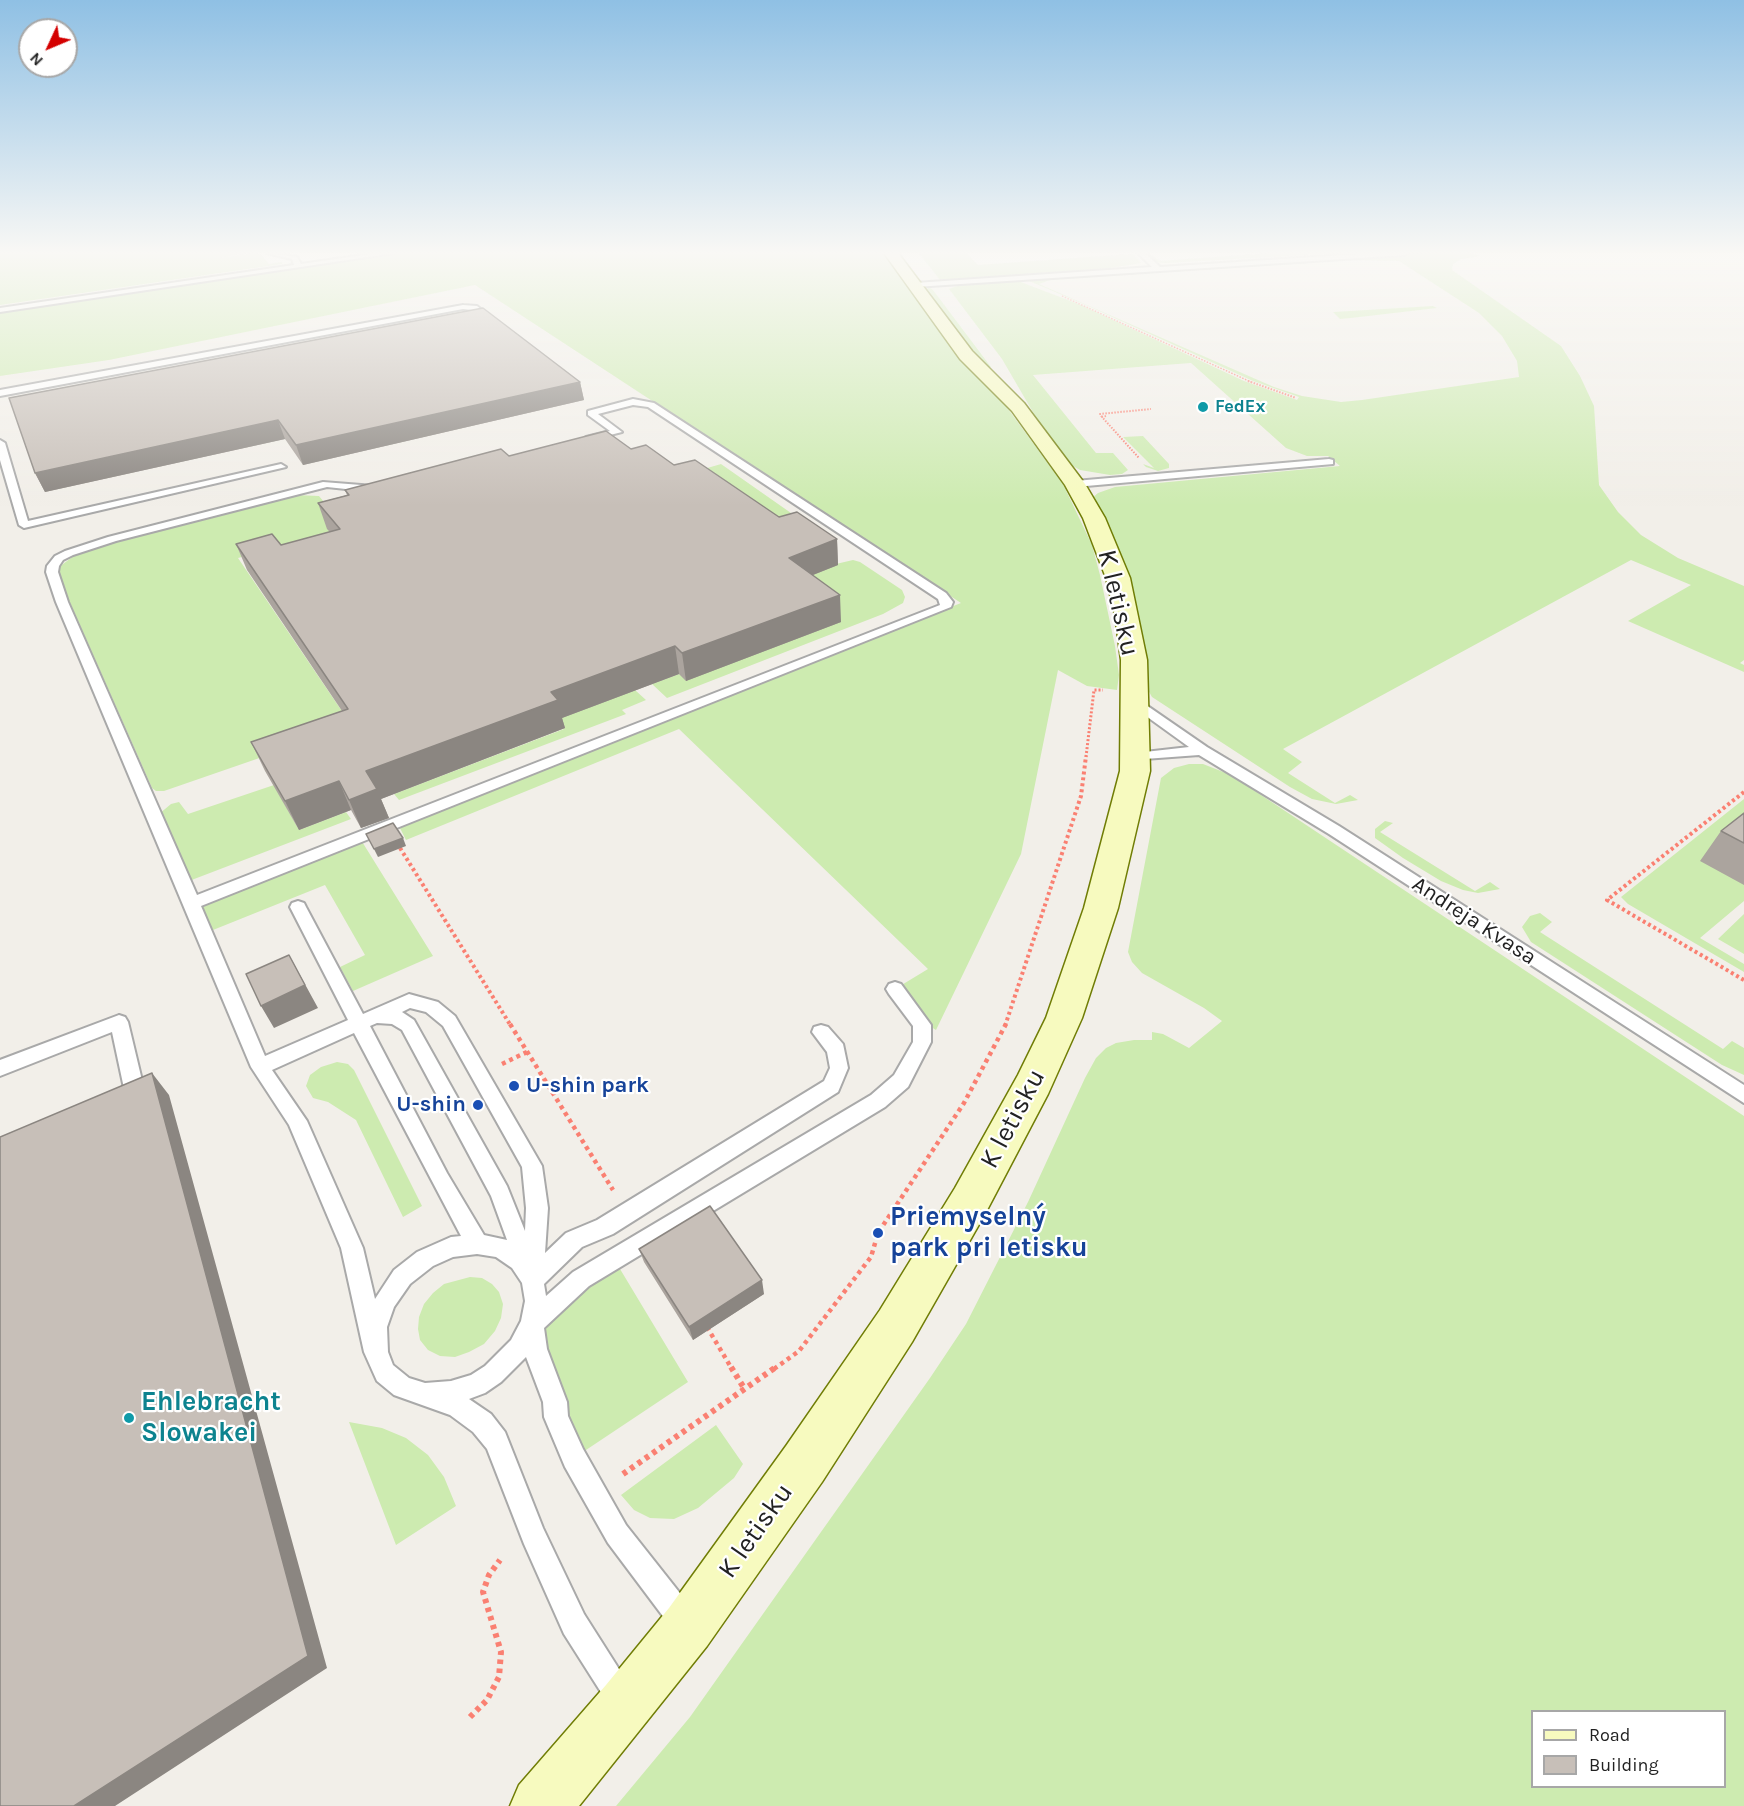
<!DOCTYPE html>
<meta charset="utf-8">
<style>
body{margin:0}
#map{position:relative;width:1744px;height:1806px;overflow:hidden;background:#f2efe9;font-family:Karla,sans-serif}
canvas{display:block}
.legend{position:absolute;left:1531px;top:1710px;width:195px;height:78px;box-sizing:border-box;background:#fff;border:2px solid #a7a7a7;margin:0;padding:8px 10px;list-style:none;font-size:18px;color:#222}
.legend li{display:flex;align-items:center;gap:12px;height:30px}
.legend b{width:30px;border:2px solid #a7a7a7}
.north{position:absolute;left:18px;top:18px;width:60px;height:60px;box-sizing:border-box;background:#fff;border:2px solid #a7a7a7;border-radius:50%;rotate:226deg;font-size:16px;font-weight:700;line-height:24px;text-align:center;color:#222}
.north::after{content:'';display:block;margin:auto;width:21px;height:27px;background:#d40000;clip-path:polygon(50% 0,100% 100%,50% 72%,0 100%)}
</style>
<div id="map">
<canvas width="1744" height="1806"></canvas>
<ul class="legend">
<li><b style="height:8px;background:#f7fabf"></b>Road</li>
<li><b style="height:16px;background:#c7bfb8"></b>Building</li>
</ul>
<div class="north">N</div>
</div>
<script>
const ctx = document.querySelector('canvas').getContext('2d');
ctx.lineJoin = 'round';
function fillPath(path, color) {
  ctx.fillStyle = color;
  ctx.fill(path, 'evenodd');
}
function toPath(rows) {
  const path = new Path2D();
  for (const r of rows) {
    path.moveTo(r[0], r[1]);
    for (let i = 2; i < r.length; i += 2) path.lineTo(r[i], r[i + 1]);
  }
  return path;
}
function trace(path, color, width, dash) {
  ctx.strokeStyle = color;
  ctx.lineWidth = width;
  ctx.lineCap = dash ? 'butt' : 'round';
  ctx.setLineDash(dash || []);
  ctx.stroke(path);
}
function write(font, color, halo, rows, align = 'center') {
  ctx.font = font + ' Karla,sans-serif';
  ctx.lineWidth = 4.5;
  ctx.setLineDash([]);
  ctx.textBaseline = 'middle';
  ctx.strokeStyle = halo;
  ctx.fillStyle = color;
  for (const [text, x, y, turn = 0] of rows) {
    ctx.save();
    ctx.translate(x, y);
    ctx.rotate((+turn || 0) * Math.PI / 180);
    ctx.textAlign = isNaN(turn) ? turn : align;
    if (halo) ctx.strokeText(text, 0, 0);
    ctx.fillText(text, 0, 0);
    ctx.restore();
  }
}
const grass = toPath([
 [0,253,246,253,220,258,255,253,261,255,269,264,282,262,282,264,0,305],
 [400,253,886,253,965,364,1003,402,1063,484,1092,545,1100,575,1115,646,1119,675,1117,690,1087,686,1058,670,1021,854,936,1030,928,1025,900,986,928,969,679,729,406,840,399,826,961,603,475,285,109,360,0,376,0,312],
 [919,253,966,253,978,265,1133,254,1141,263,1110,268,940,280],
 [1148,253,1160,261,1274,253,1337,253,1166,263,1156,262],
 [1470,253,1479,256,1461,259,1453,264,1452,270,1561,346,1580,376,1594,406,1599,485,1618,512,1641,535,1678,558,1744,586,1744,660,1740,663,1744,665,1744,672,1628,621,1691,585,1631,560,1283,749,1302,762,1288,773,1335,803,1350,795,1358,800,1336,804,1312,799,1290,787,1152,697,1148,690,1092,498,1098,493,1115,487,1340,466,1328,456,1307,456,1286,448,1191,363,1033,375,1096,453,1113,453,1128,470,1122,474,1110,475,1080,470,1073,466,1037,419,1002,359,949,289,965,283,1013,279,1081,305,1244,381,1297,400,1299,397,1253,381,1086,305,1022,278,1391,254],
 [1352,260,1399,261,1479,313,1502,336,1517,361,1519,377,1362,400,1341,402,1302,396,1274,387,1039,284,1050,280],
 [929,287,933,290,991,367,985,368,952,325,926,290],
 [1433,306,1437,308,1351,318,1340,319,1333,312],
 [1143,436,1169,464,1169,468,1158,471,1146,467,1143,464,1154,468,1123,437],
 [721,464,801,520,764,531,680,476],
 [296,495,319,496,365,551,274,549,238,558,352,726,164,791,156,791,152,788,59,578,59,567,75,555,110,542],
 [853,560,860,562,902,590,905,597,903,603,883,614,667,698,652,684,679,674,790,584,836,564],
 [521,680,635,690,646,700,622,710,626,714,399,800,394,794,564,729],
 [1189,764,1203,764,1231,775,1744,1116,1744,1806,616,1806,690,1717,930,1378,966,1324,1028,1202,1085,1078,1096,1058,1106,1048,1116,1043,1134,1040,1152,1040,1152,1032,1163,1034,1189,1048,1222,1021,1204,1008,1142,973,1132,962,1128,952,1161,778,1174,768],
 [1532,1712,1724,1712,1724,1786,1532,1786],
 [274,785,299,830,346,812,351,819,189,881,159,814,171,804,179,802,188,814],
 [1744,799,1744,901,1700,938,1744,964,1744,972,1628,904,1621,897],
 [1385,821,1393,823,1380,832,1475,891,1490,882,1500,889,1478,893,1463,890,1441,881,1403,858,1375,838,1375,829],
 [361,840,433,956,353,991,340,967,365,955,325,885,213,930,201,907,206,901],
 [1540,913,1552,922,1540,932,1723,1049,1732,1041,1744,1048,1744,1075,1722,1065,1531,942,1522,927,1530,916],
 [1744,914,1744,954,1718,939],
 [337,1062,348,1064,354,1070,422,1206,403,1217,356,1120,328,1102,313,1098,306,1086,310,1075,321,1067],
 [614,1259,688,1382,574,1458,532,1324],
 [470,1277,482,1278,492,1284,499,1292,503,1304,501,1318,495,1331,484,1344,469,1352,455,1357,440,1356,428,1350,420,1340,418,1329,419,1317,424,1304,433,1293,444,1284],
 [349,1422,382,1428,406,1438,428,1455,444,1477,456,1506,396,1545],
 [716,1425,743,1464,734,1478,698,1508,674,1519,650,1518,634,1510,621,1495]
]);
const pathFar5 = toPath([
 [1062,296,1251,382]
]);
const pathFar4 = toPath([
 [1248,381,1296,398],
 [1106,416,1102,417,1139,458],
 [1102,417,1100,414,1151,409]
]);
const pathFar3 = toPath([
 [1086,757,1094,690,1103,690]
]);
const pathFar2 = toPath([
 [1744,792,1607,900,1744,980],
 [400,848,511,1026],
 [1005,1026,1081,796,1086,756]
]);
const pathFar1 = toPath([
 [510,1024,613,1190],
 [502,1064,527,1052],
 [707,1327,732,1369],
 [774,1369,799,1351,871,1257,878,1233,964,1103,1006,1024]
]);
const path = toPath([
 [731,1367,744,1388],
 [623,1474,776,1367],
 [470,1717,487,1700,499,1677,501,1652,483,1592,489,1575,500,1560]
]);
const lane = toPath([
 [267,253,297,257,301,264,378,253,394,253,0,312,0,308,294,265,292,259,267,253],
 [1138,253,1145,253,1160,267,1375,253,1407,253,1404,255,915,287,911,285,915,283,1152,267,1138,253],
 [463,305,477,306,497,322,490,324,472,310,463,309,0,396,0,390,463,305],
 [633,399,654,403,946,593,953,602,951,607,201,906,265,1056,348,1020,290,907,292,903,298,901,304,903,306,907,363,1014,409,994,438,1002,455,1016,542,1166,548,1208,545,1253,566,1233,597,1220,824,1081,830,1068,827,1052,812,1032,814,1027,821,1025,828,1027,843,1044,848,1068,838,1092,613,1234,582,1247,544,1284,546,1296,573,1272,871,1095,894,1075,913,1042,913,1026,889,994,886,989,889,984,895,982,901,984,931,1025,931,1042,908,1087,885,1107,589,1286,544,1328,547,1349,567,1402,568,1416,583,1449,626,1525,694,1611,698,1621,694,1631,684,1635,674,1631,608,1543,565,1467,544,1417,543,1402,526,1357,501,1382,485,1393,469,1399,491,1414,505,1432,543,1528,584,1614,631,1688,635,1698,631,1708,621,1712,611,1708,564,1634,524,1544,487,1449,473,1432,450,1415,394,1395,377,1381,364,1352,341,1248,289,1125,251,1067,56,602,46,572,47,566,55,556,65,551,108,537,323,482,374,486,379,489,374,492,327,487,116,541,73,555,63,560,59,566,58,572,68,602,197,895,940,605,938,599,648,407,633,405,598,414,622,432,586,441,586,437,610,431,588,415,588,411,633,399],
 [410,1008,426,1012,443,1026,522,1167,526,1208,525,1231,507,1186,414,1020,402,1012,410,1008],
 [377,1023,392,1024,402,1030,491,1196,507,1240,484,1235,447,1173,370,1026,377,1023],
 [354,1033,461,1236,451,1237,417,1252,394,1270,375,1299,363,1248,307,1121,272,1070,354,1033],
 [477,1254,496,1257,512,1268,522,1283,525,1301,521,1321,511,1340,485,1366,471,1375,451,1381,425,1383,409,1378,393,1365,388,1352,387,1327,394,1307,410,1284,433,1266,453,1257,477,1254],
 [0,440,5,443,28,521,281,464,286,467,24,528,19,525,0,460,0,440],
 [1329,459,1333,460,1333,464,1075,487,1070,484,1075,481,1329,459],
 [1133,696,1207,747,1339,826,1744,1085,1744,1103,1329,834,1199,755,1131,760,1129,757,1136,753,1189,747,1128,703,1126,700,1128,697,1133,696],
 [119,1015,125,1017,128,1022,145,1093,142,1099,135,1101,128,1099,125,1093,112,1032,0,1076,0,1060,119,1015]
]);
const secondary = toPath([
 [884,253,898,253,972,351,1024,403,1085,484,1105,518,1130,578,1147,660,1150,771,1118,908,1082,1018,1048,1094,985,1214,912,1342,822,1482,707,1646,579,1806,510,1806,519,1785,606,1685,669,1608,786,1446,880,1310,955,1188,1018,1075,1046,1018,1084,908,1120,771,1121,660,1115,615,1106,578,1083,518,1065,485,1012,411,960,359,884,253]
]);
const wall = toPath([
 [580,382,584,400,303,465,285,439,45,492,35,473,9,398],
 [631,449,674,465,779,517,837,539,838,565,813,575,841,622,686,681,679,674,562,718,565,728,381,799,389,818,361,828,351,810,299,830,265,771,251,742,342,711,247,570,236,544,281,545,330,532,327,529,318,503,347,495,345,490,509,456],
 [1744,813,1744,885,1700,861,1721,831],
 [639,1249,764,1294,693,1340,644,1262]
]);
const shadedWall = toPath([
 [580,382,584,400,303,465,296,445],
 [278,420,285,439,45,492,35,473],
 [837,539,838,565,790,584,789,558],
 [840,595,841,622,686,681,682,653],
 [675,646,679,674,562,718,565,728,381,799,389,818,361,828,349,800,366,771,551,692],
 [339,781,351,810,299,830,285,801],
 [403,838,406,846,378,857,374,849],
 [289,955,318,1008,274,1028,261,1006],
 [152,1073,169,1095,327,1668,115,1806,74,1806],
 [762,1280,764,1294,693,1340,689,1327]
]);
const building = toPath([
 [483,308,580,382,296,445,278,420,35,473,9,398,483,308],
 [606,431,631,449,646,445,674,465,695,460,779,517,797,512,837,539,789,558,840,595,682,653,675,646,551,692,558,700,366,771,377,789,349,800,339,781,285,801,251,742,348,709,236,544,272,534,281,545,340,529,318,503,349,495,345,490,501,449,509,456,606,431],
 [1744,813,1744,843,1721,831,1744,813],
 [393,823,403,838,374,849,366,834,393,823],
 [289,955,305,985,261,1006,246,974,289,955],
 [152,1073,308,1656,74,1806,0,1806,0,1137,152,1073],
 [710,1206,762,1280,689,1327,639,1249,710,1206]
]);
const markers = [
 [1203,407,6,"#0f9aa8"],
 [514,1086,6,"#1a4fb4"],
 [478,1105,6,"#1a4fb4"],
 [878,1233,6,"#1a4fb4"],
 [129,1418,6,"#0f9aa8"]
];
const farCulturenames = [
 ["FedEx",1215,407]
];
const streetNames = [
 ["Andreja Kvasa",1474,921,33]
];
const transitNames = [
 ["U-shin park",526,1086],
 ["U-shin",466,1105,"right"]
];
const nearStreetnames = [
 ["K letisku",1118,603,77],
 ["K letisku",1013,1119,-62],
 ["K letisku",756,1531,-55]
];
const nearTransitnames = [
 ["Priemyselný",890,1217],
 ["park pri letisku",890,1248]
];
const nearCulturenames = [
 ["Ehlebracht",141,1402],
 ["Slowakei",141,1433]
];
fillPath(grass, '#cdebb0');
trace(lane, '#a9a9a9', 4);
trace(secondary, '#707d05', 3);
trace(pathFar5, '#fa8072', 1.5, [1.5, 1.5]);
trace(pathFar4, '#fa8072', 2, [1.5, 1.5]);
trace(pathFar3, '#fa8072', 3, [2, 2]);
trace(pathFar2, '#fa8072', 4, [3, 3]);
trace(pathFar1, '#fa8072', 4.5, [4, 4]);
trace(path, '#fa8072', 6, [4.5, 4.5]);
fillPath(lane, '#fff');
fillPath(secondary, '#f7fabf');
fillPath(wall, '#aba49e');
fillPath(shadedWall, '#8b8681');
fillPath(building, '#c7bfb8');
trace(building, '#8b8681', 1.5);
const sky = ctx.createLinearGradient(0, 0, 0, 506);
sky.addColorStop(0, '#8fc0e4');
sky.addColorStop(0.5, '#f9f8f5');
sky.addColorStop(1, '#f9f8f500');
ctx.fillStyle = sky;
ctx.fillRect(0, 0, 1744, 506);
for (const [x, y, r, color] of markers) {
  const dot = new Path2D();
  dot.arc(x, y, r, 0, 2 * Math.PI);
  ctx.fillStyle = color;
  ctx.fill(dot);
  trace(dot, '#fff', 2);
}
write('bold 18px', '#0d838f', '#fff', farCulturenames, 'left');
write('22px', '#222', '#fff', streetNames);
write('bold 22px', '#164399', '#fff', transitNames, 'left');
write('27px', '#222', '#fff', nearStreetnames);
write('bold 27px', '#164399', '#fff', nearTransitnames, 'left');
write('bold 27px', '#0d838f', '#fff', nearCulturenames, 'left');
</script>
